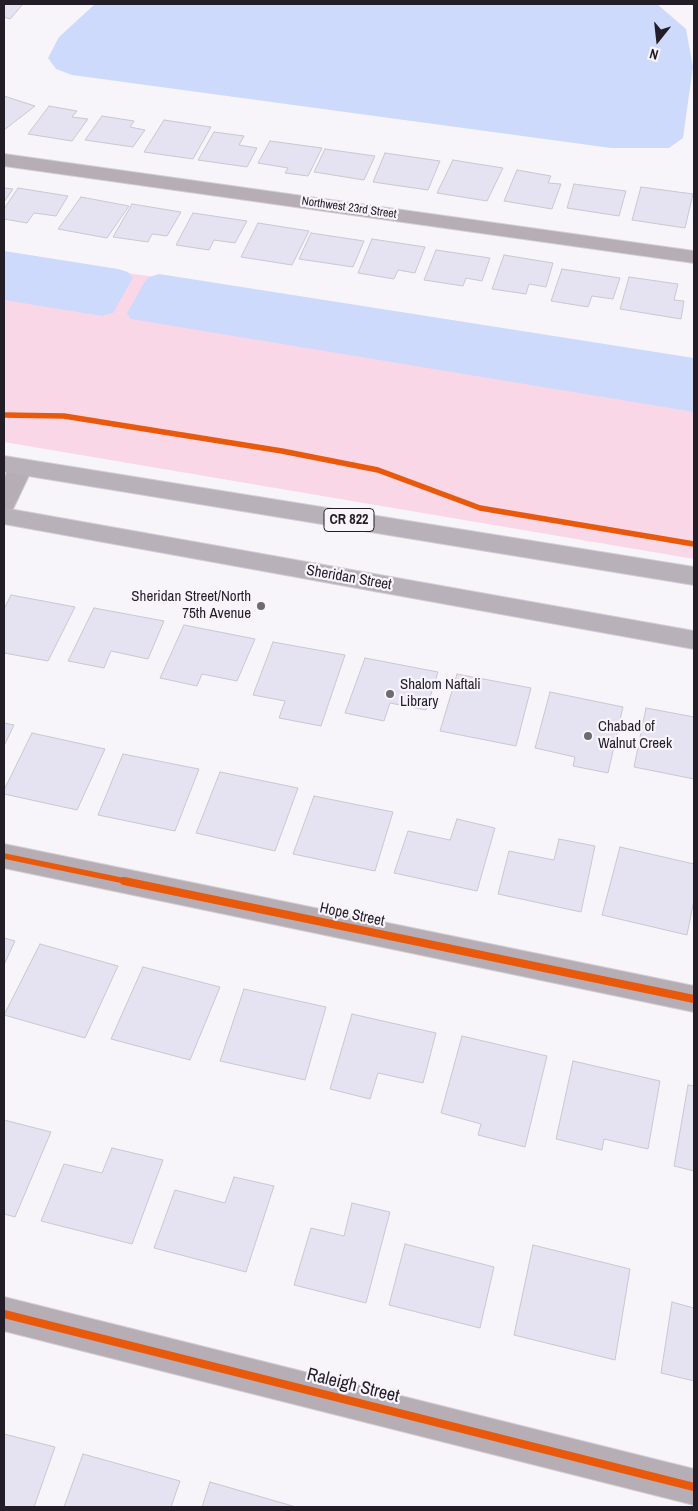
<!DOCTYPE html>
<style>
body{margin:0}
#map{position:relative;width:698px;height:1511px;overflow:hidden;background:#f8f5fa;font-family:"Archivo Narrow",sans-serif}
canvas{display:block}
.frame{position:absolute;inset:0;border:5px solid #231d28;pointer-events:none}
.north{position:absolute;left:633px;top:15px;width:50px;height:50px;-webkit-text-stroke:4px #f8f4fb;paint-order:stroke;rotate:196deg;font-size:14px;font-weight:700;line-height:20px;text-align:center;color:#231d28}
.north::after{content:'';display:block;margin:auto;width:18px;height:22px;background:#231d28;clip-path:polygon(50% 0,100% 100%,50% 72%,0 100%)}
</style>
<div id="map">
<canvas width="698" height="1511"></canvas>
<div class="frame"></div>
<div class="north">N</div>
</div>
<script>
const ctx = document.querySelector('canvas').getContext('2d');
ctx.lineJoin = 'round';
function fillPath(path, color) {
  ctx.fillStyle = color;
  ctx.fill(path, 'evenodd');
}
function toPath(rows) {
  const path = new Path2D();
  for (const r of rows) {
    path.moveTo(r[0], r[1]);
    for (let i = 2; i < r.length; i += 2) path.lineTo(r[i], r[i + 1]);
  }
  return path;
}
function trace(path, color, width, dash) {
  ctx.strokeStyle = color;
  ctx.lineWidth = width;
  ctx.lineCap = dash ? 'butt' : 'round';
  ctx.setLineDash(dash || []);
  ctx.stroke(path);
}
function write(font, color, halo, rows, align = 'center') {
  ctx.font = font + ' "Archivo Narrow",sans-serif';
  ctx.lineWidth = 4.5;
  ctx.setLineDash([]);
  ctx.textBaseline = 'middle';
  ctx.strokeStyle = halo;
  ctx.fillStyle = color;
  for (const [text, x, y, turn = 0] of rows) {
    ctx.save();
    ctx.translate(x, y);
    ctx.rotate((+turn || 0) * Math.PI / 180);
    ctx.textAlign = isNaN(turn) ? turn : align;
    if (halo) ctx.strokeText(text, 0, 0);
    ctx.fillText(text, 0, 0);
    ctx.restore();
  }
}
const green = toPath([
 [4,254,694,360,694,559,4,442]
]);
const water = toPath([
 [95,4,657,4,686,29,693,67,683,138,669,148,611,148,72,75,56,69,48,58,59,37],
 [4,260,118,278,102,307,4,291],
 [159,283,694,368,694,402,142,313]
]);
const canal = toPath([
 [4,251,118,269,128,272,133,278,113,313,102,316,4,300,4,282,93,297,100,284,4,269,4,251],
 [159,274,694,358,694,378,168,293,160,307,694,392,694,412,131,319,127,313,144,283,149,277,159,274]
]);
const building = toPath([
 [4,4,23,4,10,19,4,17,4,4],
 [4,96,35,106,4,130,4,96],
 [49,106,77,111,72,117,88,119,72,141,28,134,49,106],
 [102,116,134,121,130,127,145,130,133,147,85,140,102,116],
 [164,120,211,127,193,159,144,152,164,120],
 [214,132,244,136,239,145,257,148,247,167,198,160,214,132],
 [270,141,322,148,308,176,285,173,288,168,258,163,270,141],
 [325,149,375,156,364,180,314,172,325,149],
 [385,153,440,161,428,190,373,182,385,153],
 [453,160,503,168,487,201,437,193,453,160],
 [517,170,551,176,548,183,561,184,552,209,504,201,517,170],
 [574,184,626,191,619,216,567,208,574,184],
 [641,187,693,194,685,228,632,220,641,187],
 [4,188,13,189,4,202,4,188],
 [18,188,68,196,56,216,34,213,27,223,4,219,4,209,18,188],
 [81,197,129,206,107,238,58,229,81,197],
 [132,204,181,212,167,236,152,234,148,242,113,237,132,204],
 [193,213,247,221,235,243,214,240,209,250,176,245,193,213],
 [258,223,309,231,292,265,241,257,258,223],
 [311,233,364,241,353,267,299,259,311,233],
 [372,239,425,247,415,273,398,270,394,279,358,273,372,239],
 [436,250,490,258,482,281,466,278,463,286,424,280,436,250],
 [504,255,553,263,546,287,529,284,526,294,492,289,504,255],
 [562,269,620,278,613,299,592,296,588,307,551,301,562,269],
 [629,277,678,284,674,300,684,301,681,319,620,309,629,277],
 [11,595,75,607,48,661,4,653,4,609,11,595],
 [94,608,164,621,148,659,111,651,104,668,68,661,94,608],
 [184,625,255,639,237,681,202,674,197,686,160,678,184,625],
 [273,642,345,655,321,726,279,718,285,701,253,695,273,642],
 [365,658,438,672,426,710,390,703,384,721,345,713,365,658],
 [457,674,531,688,516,746,440,731,457,674],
 [550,692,623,707,608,773,573,766,575,757,535,748,550,692],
 [646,708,694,717,694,779,634,767,646,708],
 [4,723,14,725,4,746,4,723],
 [32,733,105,749,77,810,4,794,4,790,32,733],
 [123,754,199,769,175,831,98,815,123,754],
 [220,772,298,788,275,851,196,833,220,772],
 [314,796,393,812,375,871,293,854,314,796],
 [457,819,495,828,477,891,394,873,408,831,450,840,457,819],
 [559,839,595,846,581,912,498,894,509,851,554,860,559,839],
 [620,847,694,864,694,900,687,935,602,915,620,847],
 [4,938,15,941,4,965,4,938],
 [40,944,118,966,85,1038,4,1015,40,944],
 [143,967,220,987,190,1060,111,1039,143,967],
 [244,989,326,1007,305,1080,220,1061,244,989],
 [352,1014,436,1033,423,1083,378,1073,370,1099,330,1089,352,1014],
 [462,1036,547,1056,525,1147,478,1135,481,1124,441,1113,462,1036],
 [573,1061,660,1081,648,1149,604,1139,602,1150,556,1139,573,1061],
 [688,1085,694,1086,694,1171,674,1166,688,1085],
 [4,1120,51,1132,15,1217,4,1214,4,1120],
 [112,1148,163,1160,132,1244,41,1221,64,1164,102,1173,112,1148],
 [234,1177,274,1186,246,1272,154,1248,175,1190,225,1203,234,1177],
 [352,1203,390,1212,366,1303,294,1285,311,1228,344,1236,352,1203],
 [405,1244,494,1267,480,1328,389,1305,405,1244],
 [533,1245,630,1269,615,1360,514,1335,533,1245],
 [672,1302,694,1308,694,1381,661,1373,672,1302],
 [4,1434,55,1447,34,1507,4,1507,4,1434],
 [83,1454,180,1481,171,1507,64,1507,83,1454],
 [210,1482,296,1507,202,1507,210,1482]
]);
const minor = toPath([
 [4,154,694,251,694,263,4,166,4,154],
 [21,459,29,461,33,467,13,509,4,511,4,478,13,461,21,459],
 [4,844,694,986,694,1012,4,868,4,844],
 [4,1297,694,1469,694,1505,4,1331,4,1297]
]);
const major = toPath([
 [4,456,694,567,694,585,4,472,4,456],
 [4,508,694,631,694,649,4,524,4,508]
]);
const cyclewayFar1 = toPath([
 [4,415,64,416,282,451,378,470,480,508,694,544],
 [4,856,130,882]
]);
const cycleway = toPath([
 [124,881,694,999],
 [4,1314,694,1487]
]);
const markers = [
 [261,606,5,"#6e6972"],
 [390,694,5,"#6e6972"],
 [588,736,5,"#6e6972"]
];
const farStreetnames = [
 ["Northwest 23rd Street",349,208,8]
];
const shields = [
 [349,520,50]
];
const shieldNames = [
 ["CR 822",349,520]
];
const streetNames = [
 ["Sheridan Street",349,578,10],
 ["Hope Street",352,915,12]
];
const poiNames = [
 ["Sheridan Street/North",251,597,"right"],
 ["75th Avenue",251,614,"right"],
 ["Shalom Naftali",400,685],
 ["Library",400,702],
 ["Chabad of",598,727],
 ["Walnut Creek",598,744]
];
const nearStreetnames = [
 ["Raleigh Street",353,1386,14]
];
fillPath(green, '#fad7e7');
fillPath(water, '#cddafc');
fillPath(canal, '#cddafc');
fillPath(building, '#e5e2f1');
trace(building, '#c9c7d0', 1);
trace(minor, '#d2cfd3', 2);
trace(major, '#d2cfd3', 2);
fillPath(minor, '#b7aeb5');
fillPath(major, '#b8b1b9');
trace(cyclewayFar1, '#e8590c', 5.5);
trace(cycleway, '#e8590c', 8);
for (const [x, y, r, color] of markers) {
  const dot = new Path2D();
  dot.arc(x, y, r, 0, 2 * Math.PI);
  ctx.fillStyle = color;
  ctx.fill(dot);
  trace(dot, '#f8f4fb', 2);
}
write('12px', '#231d28', '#f8f4fb', farStreetnames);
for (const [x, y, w] of shields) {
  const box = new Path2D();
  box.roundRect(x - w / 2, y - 11.5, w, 23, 4);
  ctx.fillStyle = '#f8f4fb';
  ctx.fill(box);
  trace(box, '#231d28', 1);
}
write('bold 14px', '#231d28', null, shieldNames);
write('15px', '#231d28', '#f8f4fb', streetNames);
write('15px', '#231d28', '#f8f4fb', poiNames, 'left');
write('18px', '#231d28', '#f8f4fb', nearStreetnames);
</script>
